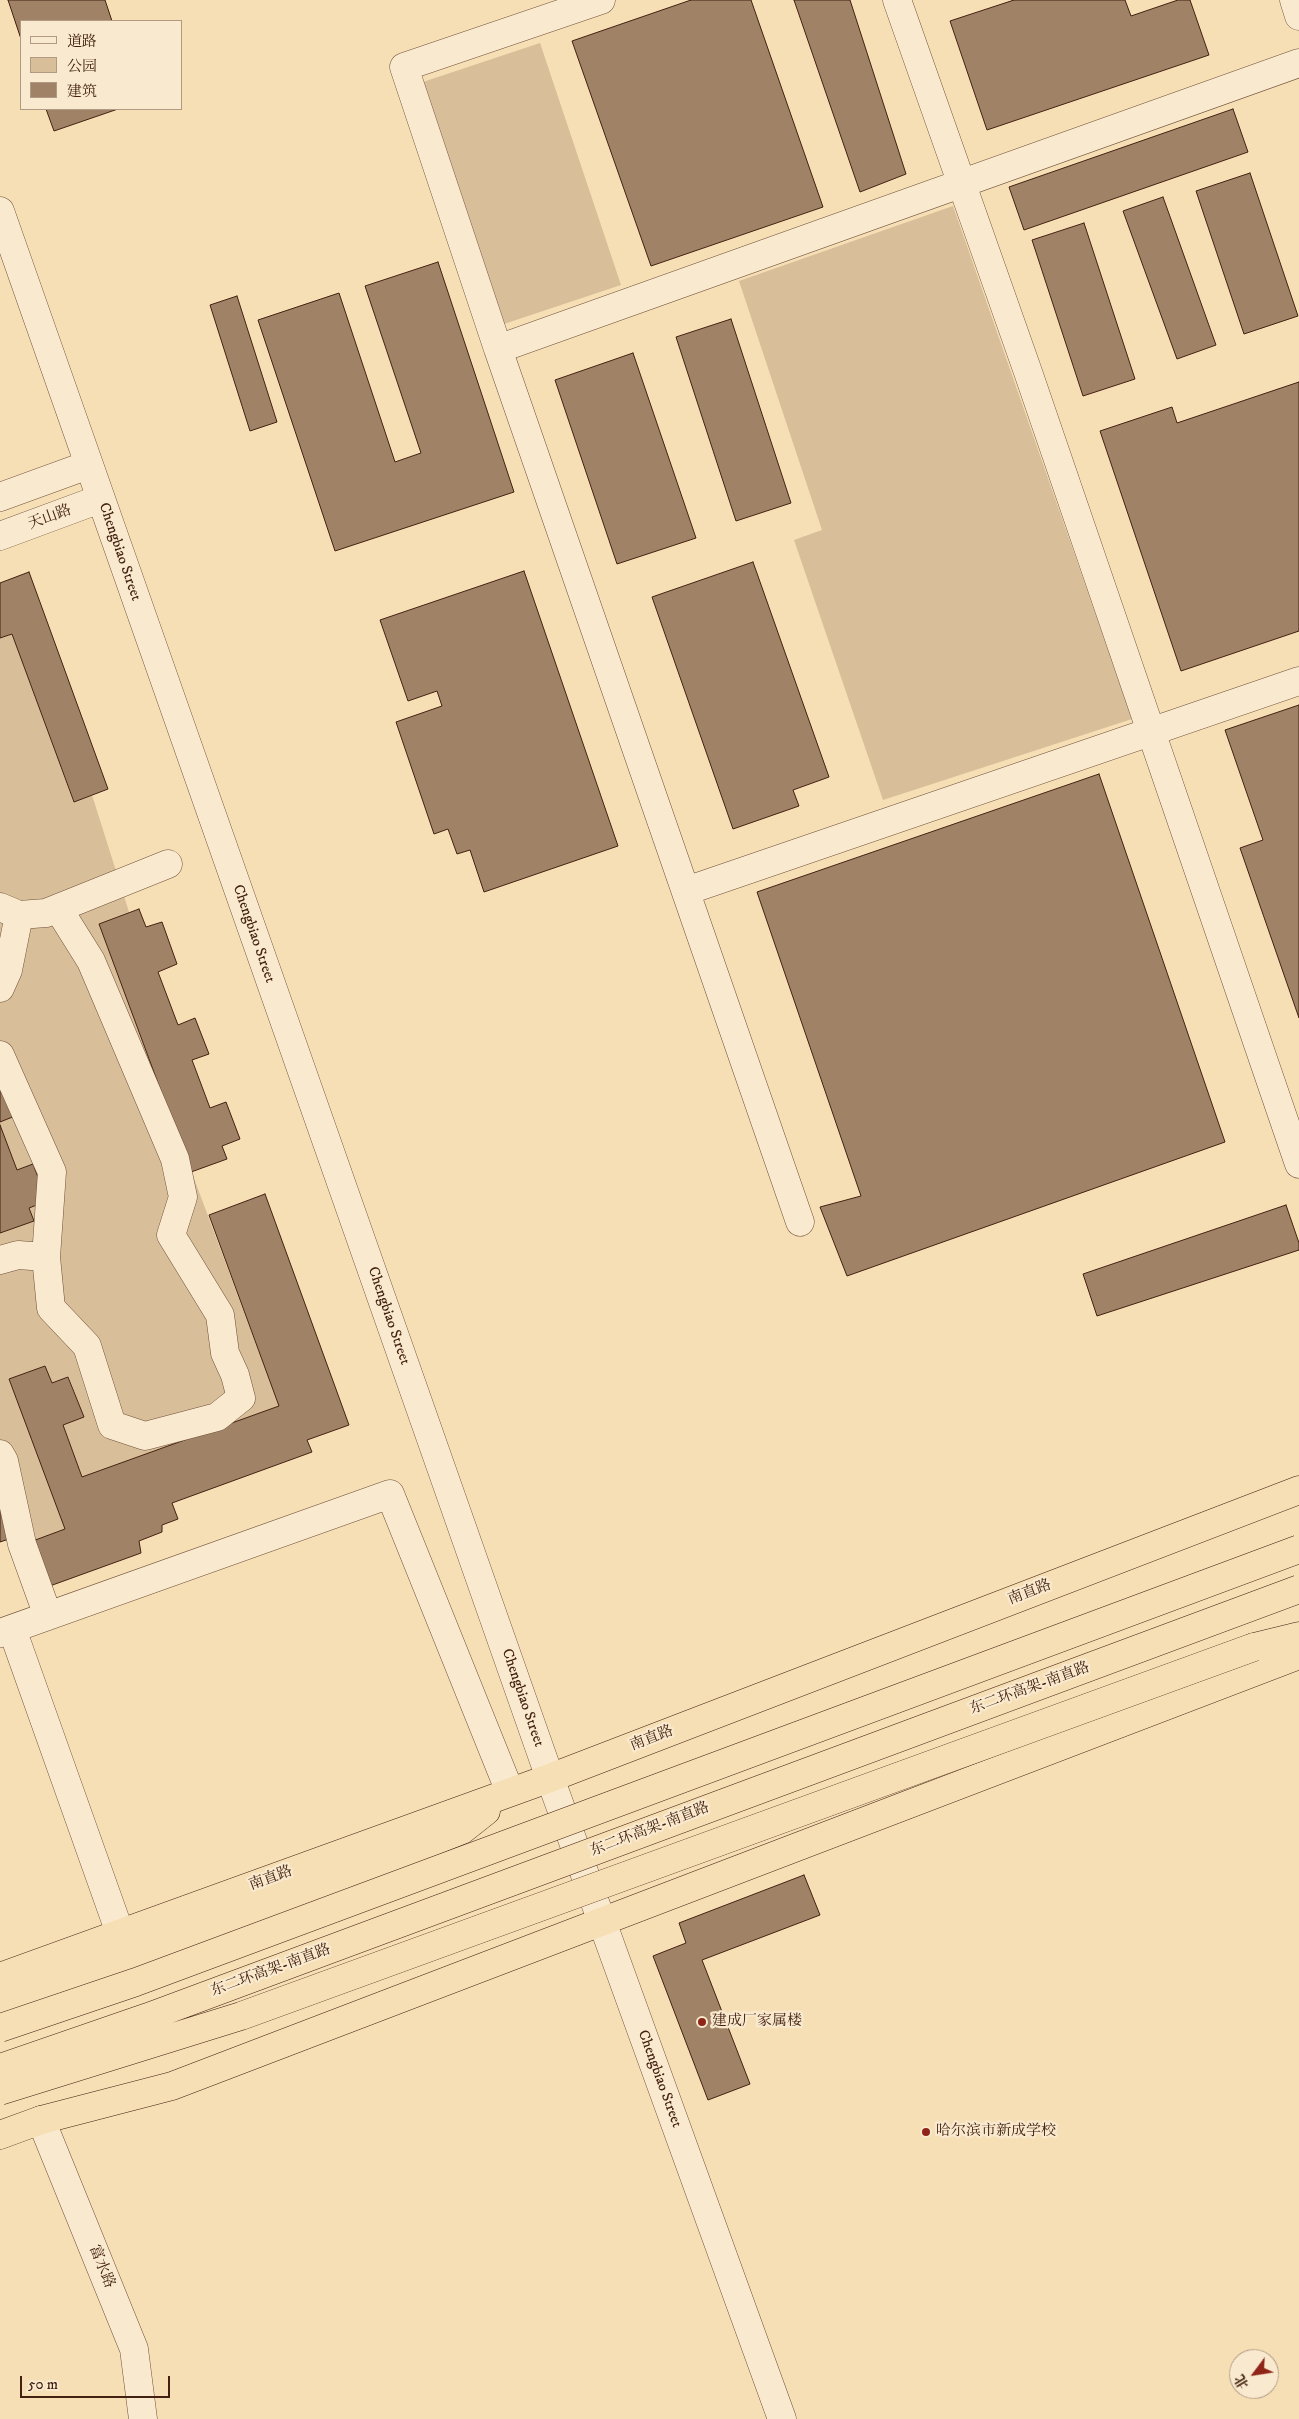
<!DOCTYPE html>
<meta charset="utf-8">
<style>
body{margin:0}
#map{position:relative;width:1299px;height:2419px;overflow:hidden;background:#f6deb5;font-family:"IM FELL DW Pica","Noto Serif SC",serif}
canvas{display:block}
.legend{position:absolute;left:20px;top:20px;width:162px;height:90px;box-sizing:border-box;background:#f9eacf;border:1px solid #b09a83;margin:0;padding:6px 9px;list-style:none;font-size:15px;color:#432111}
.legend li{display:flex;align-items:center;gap:10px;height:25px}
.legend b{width:25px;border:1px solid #b09a83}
.north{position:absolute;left:1229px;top:2349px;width:50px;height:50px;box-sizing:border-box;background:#f9eacf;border:1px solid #b09a83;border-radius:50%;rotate:239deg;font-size:14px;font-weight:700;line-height:20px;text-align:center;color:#432111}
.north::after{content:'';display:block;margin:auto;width:18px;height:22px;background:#8f2418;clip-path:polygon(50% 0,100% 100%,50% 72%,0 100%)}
.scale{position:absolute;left:20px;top:2376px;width:150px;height:22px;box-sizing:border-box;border:2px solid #432111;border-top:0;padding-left:6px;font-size:15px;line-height:18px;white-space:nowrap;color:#432111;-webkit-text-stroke:4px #f9eacf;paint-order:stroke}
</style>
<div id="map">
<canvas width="1299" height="2419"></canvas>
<ul class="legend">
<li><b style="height:6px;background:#f9eacf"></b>道路</li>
<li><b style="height:14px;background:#d8be99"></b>公园</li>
<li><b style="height:14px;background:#a08366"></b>建筑</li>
</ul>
<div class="north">北</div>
<div class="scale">50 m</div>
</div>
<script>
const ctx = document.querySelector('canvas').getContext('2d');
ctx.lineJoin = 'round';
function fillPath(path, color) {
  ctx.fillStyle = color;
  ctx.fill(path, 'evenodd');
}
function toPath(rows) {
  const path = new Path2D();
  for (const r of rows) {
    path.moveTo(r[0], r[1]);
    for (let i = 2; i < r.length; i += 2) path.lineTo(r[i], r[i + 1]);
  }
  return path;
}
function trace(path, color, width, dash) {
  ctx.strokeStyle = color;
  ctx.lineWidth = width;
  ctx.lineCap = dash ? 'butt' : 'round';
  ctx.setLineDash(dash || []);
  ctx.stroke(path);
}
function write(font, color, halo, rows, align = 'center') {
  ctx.font = font + ' "IM FELL DW Pica","Noto Serif SC",serif';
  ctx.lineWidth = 4.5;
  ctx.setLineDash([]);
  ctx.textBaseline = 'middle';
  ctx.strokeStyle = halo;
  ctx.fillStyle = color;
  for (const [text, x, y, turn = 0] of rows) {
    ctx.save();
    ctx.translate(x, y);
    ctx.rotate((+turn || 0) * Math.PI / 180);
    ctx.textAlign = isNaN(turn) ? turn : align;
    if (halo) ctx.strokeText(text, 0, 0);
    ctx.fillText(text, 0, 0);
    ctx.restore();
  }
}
const green = toPath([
 [540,43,621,285,504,324,423,82],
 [953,206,1132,719,883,800,794,540,822,530,739,281],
 [12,634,73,801,92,795,129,912,99,924,279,1406,82,1477,63,1425,84,1417,69,1377,52,1383,45,1366,9,1379,65,1529,30,1542,0,1503,0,1233,33,1221,29,1208,47,1201,33,1164,17,1170,0,1125,0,638]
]);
const building = toPath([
 [8,0,105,0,112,21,21,21,21,39,8,0],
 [691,0,751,0,823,207,651,266,572,41,691,0],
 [794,0,850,0,906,174,860,192,794,0],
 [1014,0,1125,0,1131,16,1178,0,1190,0,1209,55,987,130,950,21,1014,0],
 [46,109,118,109,54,131,46,109],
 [1233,109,1248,152,1024,230,1009,187,1233,109],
 [1250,173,1298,316,1244,334,1196,191,1250,173],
 [1163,197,1216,345,1177,359,1123,211,1163,197],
 [1084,223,1135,379,1083,396,1032,240,1084,223],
 [438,262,514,492,335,551,258,320,339,293,395,462,421,453,365,286,438,262],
 [237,296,277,422,250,431,210,305,237,296],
 [731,319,791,503,736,521,676,337,731,319],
 [633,353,696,538,617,564,555,380,633,353],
 [1299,382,1299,631,1181,671,1100,431,1172,407,1177,423,1299,382],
 [753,562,829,777,793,790,799,806,733,829,652,597,753,562],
 [524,571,618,846,484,892,470,850,457,854,448,829,434,834,396,722,442,706,437,691,408,701,380,620,524,571],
 [29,572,108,789,74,802,12,634,0,638,0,583,29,572],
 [1299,705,1299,1018,1240,848,1263,840,1225,730,1299,705],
 [1099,774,1225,1142,847,1276,820,1207,861,1196,757,892,1099,774],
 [139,909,146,927,162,922,177,964,158,972,178,1025,195,1018,209,1054,192,1060,210,1108,226,1102,240,1139,222,1146,227,1159,191,1172,99,924,139,909],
 [0,1081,15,1116,0,1122,0,1081],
 [0,1125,17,1170,33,1164,47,1201,29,1208,34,1221,0,1233,0,1125],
 [265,1194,349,1425,307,1440,312,1452,172,1503,178,1519,162,1525,162,1532,139,1541,141,1553,47,1587,30,1542,65,1529,9,1379,45,1366,52,1383,68,1377,84,1417,63,1425,82,1477,279,1406,209,1215,265,1194],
 [1286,1205,1299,1243,1299,1250,1097,1316,1083,1274,1286,1205],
 [0,1503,12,1538,0,1542,0,1503],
 [804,1875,820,1915,702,1960,750,2084,708,2100,653,1956,686,1943,679,1923,804,1875]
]);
const minor = toPath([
 [897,0,1028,372,1299,1164],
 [1294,0,1299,16],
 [0,211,550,1778,782,2419],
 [498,349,404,67,601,0],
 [0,497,88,465],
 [0,536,100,499],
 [686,891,1299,681],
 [0,907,19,915,46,913,168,864],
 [0,988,8,970,19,915],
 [0,1055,52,1172,46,1257,51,1308,87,1346,112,1425,145,1436,217,1417,241,1398,235,1375,225,1353,220,1315,171,1235,183,1197,175,1159,91,961,61,913],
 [800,1222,498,349,1299,63],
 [0,1260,18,1255,46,1257],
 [0,1454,4,1461,22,1544,48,1616],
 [12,1629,120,1933],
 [0,1633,390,1494,510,1792],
 [41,2120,134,2349,143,2419]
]);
const highway = toPath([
 [1254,1647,1299,1636],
 [0,1977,550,1778,1299,1490],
 [0,2002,357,1872,462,1830,486,1811],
 [0,2135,41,2120,172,2086,1299,1655]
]);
const highwayBridge = toPath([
 [0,2028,136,1982,1299,1549],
 [0,2068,148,2017,1299,1589],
 [0,2091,241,2016,1254,1647]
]);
const markers = [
 [702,2022,5,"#8f2418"],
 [926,2132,5,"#8f2418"]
];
const streetNames = [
 ["天山路",50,518,-20],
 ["Chengbiao Street",119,552,71],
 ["Chengbiao Street",253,934,71],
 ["Chengbiao Street",388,1316,71],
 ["南直路",1030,1593,-21],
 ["东二环高架-南直路",1030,1689,-20],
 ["Chengbiao Street",522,1698,71],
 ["南直路",652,1739,-21],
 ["东二环高架-南直路",650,1830,-21],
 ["南直路",271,1879,-20],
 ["东二环高架-南直路",271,1971,-20],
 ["Chengbiao Street",659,2079,70],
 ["富水路",101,2267,68]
];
const poiNames = [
 ["建成厂家属楼",712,2022],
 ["哈尔滨市新成学校",936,2132]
];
fillPath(green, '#d8be99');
fillPath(building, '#a08366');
trace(building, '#432111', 1);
trace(minor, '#70503a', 29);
trace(highway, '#432111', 29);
trace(minor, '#f9eacf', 28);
trace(highway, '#f6deb5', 28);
trace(highwayBridge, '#432111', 29, []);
trace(highwayBridge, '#f6deb5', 28);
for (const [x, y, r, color] of markers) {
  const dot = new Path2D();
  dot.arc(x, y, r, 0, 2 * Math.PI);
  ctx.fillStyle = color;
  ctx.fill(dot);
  trace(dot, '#f9eacf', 2);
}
write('15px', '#432111', '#f9eacf', streetNames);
write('15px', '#432111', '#f9eacf', poiNames, 'left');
</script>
